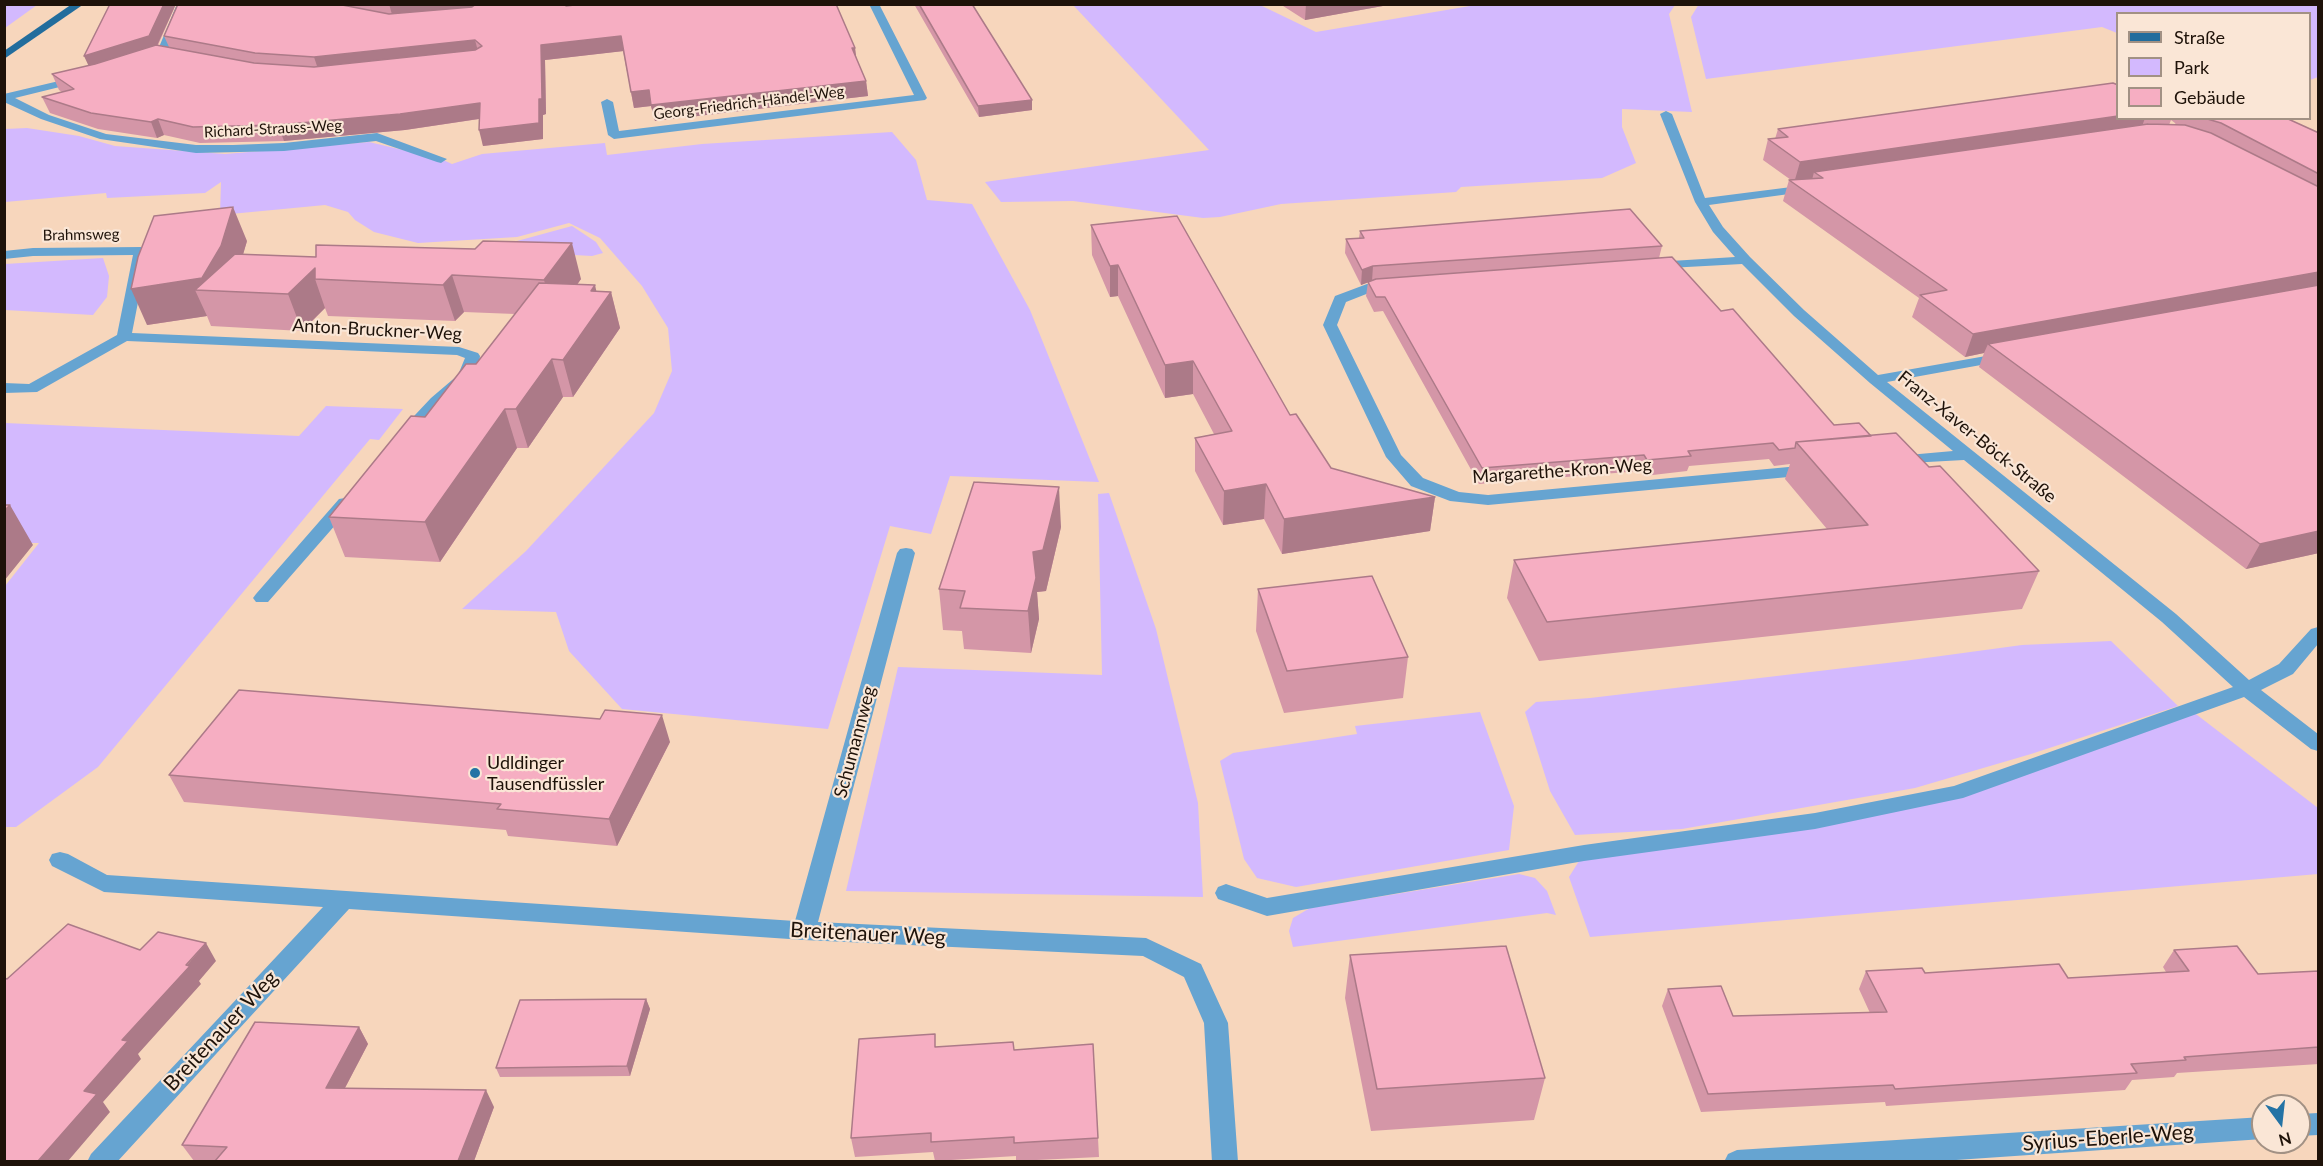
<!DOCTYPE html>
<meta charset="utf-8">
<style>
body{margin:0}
#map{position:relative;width:2323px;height:1166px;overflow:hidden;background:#f7d6bc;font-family:Lato,sans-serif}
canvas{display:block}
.frame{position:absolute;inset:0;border:6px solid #1e1209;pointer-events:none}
.legend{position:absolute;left:2116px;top:12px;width:195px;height:108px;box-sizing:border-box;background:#fae6d6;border:2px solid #a29184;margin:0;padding:8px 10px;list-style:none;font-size:18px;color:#1e1209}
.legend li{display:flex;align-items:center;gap:12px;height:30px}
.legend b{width:30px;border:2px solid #a29184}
.north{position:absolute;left:2251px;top:1094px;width:60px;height:60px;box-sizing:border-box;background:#fae6d6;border:2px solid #a29184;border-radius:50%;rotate:165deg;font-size:16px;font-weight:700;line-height:24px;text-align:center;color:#1e1209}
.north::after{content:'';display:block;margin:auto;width:21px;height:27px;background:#2473a5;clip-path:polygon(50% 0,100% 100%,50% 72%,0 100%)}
</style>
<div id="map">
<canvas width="2323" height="1166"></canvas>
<div class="frame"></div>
<ul class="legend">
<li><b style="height:8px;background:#226d9d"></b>Straße</li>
<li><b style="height:16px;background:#d3b9fe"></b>Park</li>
<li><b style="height:16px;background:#f6aec2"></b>Gebäude</li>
</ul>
<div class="north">N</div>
</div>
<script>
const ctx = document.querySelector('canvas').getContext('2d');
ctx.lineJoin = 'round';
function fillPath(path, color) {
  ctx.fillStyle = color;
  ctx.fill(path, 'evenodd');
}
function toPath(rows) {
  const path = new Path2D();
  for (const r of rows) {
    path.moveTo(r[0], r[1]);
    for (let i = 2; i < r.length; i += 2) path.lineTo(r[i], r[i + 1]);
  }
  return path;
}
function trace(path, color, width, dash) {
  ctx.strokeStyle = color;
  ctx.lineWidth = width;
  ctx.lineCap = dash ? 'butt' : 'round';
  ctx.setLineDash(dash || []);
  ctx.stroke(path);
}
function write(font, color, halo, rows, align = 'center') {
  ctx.font = font + ' Lato,sans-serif';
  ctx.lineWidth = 4.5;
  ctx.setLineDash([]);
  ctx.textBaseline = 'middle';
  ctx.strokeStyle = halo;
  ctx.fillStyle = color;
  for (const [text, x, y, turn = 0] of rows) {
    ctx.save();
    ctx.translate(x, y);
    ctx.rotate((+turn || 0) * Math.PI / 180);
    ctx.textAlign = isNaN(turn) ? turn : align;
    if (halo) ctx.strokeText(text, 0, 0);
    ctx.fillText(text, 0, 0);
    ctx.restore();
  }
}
const green = toPath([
 [5,4,37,4,37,5,5,28],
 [1699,4,2318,5,2318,77,2310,80,2310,14,2118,14,2117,33,2102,27,1706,79,1691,17],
 [1073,5,1260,5,1316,32,1476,5,1675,5,1669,14,1692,112,1622,109,1622,127,1636,163,1602,178,1461,187,1456,192,1281,204,1220,217,1203,218,1073,201,1001,202,985,182,1209,150],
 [27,128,79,136,115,146,225,154,369,142,441,159,452,164,482,154,605,143,607,155,702,144,892,132,916,160,927,200,972,204,1030,310,1099,482,950,476,931,534,890,526,828,729,622,709,569,651,556,612,462,609,526,551,654,413,672,371,668,328,642,286,600,238,569,223,517,237,418,243,374,232,355,220,348,212,325,205,220,215,221,182,205,193,107,198,106,193,5,202,5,129],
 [572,226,596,242,603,253,592,256,556,254,506,244],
 [103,258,109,276,107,297,93,315,5,310,5,264],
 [326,406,403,409,379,440,370,439,98,767,16,827,5,827,5,586,39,543,5,543,5,423,299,436],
 [1109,493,1156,629,1198,803,1203,897,846,891,898,667,1102,675,1098,494],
 [2111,641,2178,706,2031,754,1915,788,1682,829,1575,835,1550,791,1525,712,1536,702,1590,698,1904,661,2022,645],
 [2192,711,2318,808,2318,874,1590,937,1569,877,1584,853,1956,793],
 [1480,712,1514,806,1509,850,1296,887,1257,878,1244,859,1220,761,1233,753,1357,734,1355,726],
 [1519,874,1535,878,1547,891,1556,915,1547,913,1293,947,1289,931,1293,918,1310,908]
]);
const minor = toPath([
 [177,4,187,4,166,54,150,62,142,62,142,58,157,52,177,4],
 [869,4,879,4,927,98,925,100,614,139,608,135,601,102,607,99,613,102,619,131,914,95,869,4],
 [80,76,85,79,84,81,15,98,49,115,106,134,196,145,233,145,284,143,377,133,447,159,441,163,437,162,376,141,284,151,196,153,100,139,41,119,4,102,4,94,80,76],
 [1666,111,1672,114,1705,198,1815,184,1817,187,1811,191,1709,205,1723,227,1750,257,1804,310,1878,375,2003,353,2008,354,2010,357,2008,360,2003,361,1887,382,2176,614,2249,680,2279,664,2311,629,2318,627,2318,644,2293,674,2261,690,2318,734,2318,751,2311,749,2244,697,1963,798,1815,829,1584,861,1267,916,1218,899,1215,893,1218,887,1226,884,1267,898,1584,845,1815,813,1954,786,2233,687,2162,622,1964,460,1891,464,1889,461,1897,456,1953,451,1870,383,1794,316,1742,264,1650,269,1648,266,1655,262,1735,257,1713,232,1695,202,1660,114,1666,111],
 [141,247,148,251,132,333,459,347,478,353,480,356,479,364,469,381,441,404,411,438,405,440,399,438,397,435,399,432,431,398,458,375,465,358,457,355,127,341,37,392,4,393,4,383,29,384,117,335,133,255,33,256,4,259,4,251,33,248,141,247],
 [1391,282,1396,283,1398,286,1396,289,1374,291,1346,302,1337,325,1401,455,1423,478,1459,492,1488,495,1810,465,1818,470,1810,475,1488,505,1450,501,1411,486,1386,457,1323,325,1335,296,1367,284,1391,282],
 [345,498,353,503,351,507,268,602,256,602,253,598,256,594,339,499,345,498],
 [906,548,912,549,915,553,818,922,1146,938,1201,964,1228,1023,1238,1162,1212,1162,1204,1023,1184,977,1143,956,804,940,349,909,117,1162,87,1162,91,1154,323,907,104,892,52,866,49,860,52,854,60,852,68,854,107,875,795,921,897,553,900,549,906,548],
 [2318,1113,2318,1135,2299,1136,2299,1114,2318,1113],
 [2263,1117,2263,1139,1927,1162,1724,1162,1728,1154,1737,1150,2263,1117]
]);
const major = toPath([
 [72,4,84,4,4,59,4,51,72,4]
]);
const wall = toPath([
 [176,4,158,45,169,47,164,36,178,4,569,4,569,6,855,48,856,59,866,81,868,96,655,121,651,106,634,108,623,51,545,60,546,114,543,115,543,139,483,146,479,119,405,130,284,141,200,143,164,135,157,138,98,129,50,113,42,97,62,92,59,90,52,74,88,66],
 [914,4,972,4,1032,110,979,117],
 [1280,4,1394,4,1305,20],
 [2118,118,2286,118,2319,133,2319,553,2246,569,1979,367,1984,353,1965,357,1912,317,1919,298,1783,201,1789,180,1791,180,1763,160,1768,139,1775,139,1778,129],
 [2171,120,2175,123,2176,125,2169,125],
 [1091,225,1290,415,1331,468,1435,497,1430,531,1282,554,1264,519,1223,525,1195,471,1195,438,1214,434,1193,394,1165,398,1118,296,1110,297,1092,255],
 [1360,231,1662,246,1659,258,1721,311,1834,425,1871,436,1929,467,2039,571,2022,609,1539,661,1507,598,1514,560,1827,529,1785,479,1790,464,1774,466,1769,459,1689,466,1687,471,1644,476,1640,471,1479,484,1383,311,1374,312,1366,296,1368,282,1361,285,1345,253,1346,239,1359,238],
 [247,241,243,254,581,279,577,285,596,291,611,292,620,328,573,397,563,397,528,448,517,448,440,562,345,557,329,517,476,364,515,314,464,312,455,321,328,316,325,308,302,331,211,326,207,316,147,325],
 [1061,527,1046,591,1037,592,1039,619,1031,653,964,649,962,631,943,630,939,589],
 [1258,589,1408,657,1403,698,1284,713,1256,631],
 [600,719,670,742,617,846,508,836,506,830,184,802,169,775],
 [2174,950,2258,974,2319,971,2319,1064,2177,1073,2174,1077,2132,1080,2125,1090,1886,1106,1885,1102,1701,1112,1662,1006,1668,989,1733,1016,1870,1013,1859,989,1866,971,2068,978,2166,972,2163,967],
 [1350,955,1545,1078,1534,1120,1371,1131,1345,998],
 [646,999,650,1009,630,1076,500,1077,496,1068],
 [359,1027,368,1044,345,1088,494,1107,474,1161,194,1161,182,1145],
 [1093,1044,1099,1157,1016,1161,1016,1156,935,1161,933,1152,855,1157,851,1138,1014,1050]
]);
const shadedWall = toPath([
 [164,4,176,4,155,50,91,71,84,56],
 [389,4,475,4,477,11,393,18],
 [1306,4,1394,4,1305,20],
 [621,36,624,51,545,60,546,114,543,115,543,139,483,146,479,130,541,45],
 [475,40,479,55,319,72,314,57],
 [852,48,855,48,857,63],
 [866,81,868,96,655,121,651,106,634,108,631,92,649,90],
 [1032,100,1032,110,979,117,978,106],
 [480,103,485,118,405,130,284,141,278,125],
 [2118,116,2118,118,2145,118,2140,132,1823,178,1814,172,1812,180,1794,183,1800,162],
 [158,119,164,135,157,138,151,122],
 [233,207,247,241,235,282,195,290,207,316,147,325,131,289],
 [572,243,581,279,554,316,544,280],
 [1118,265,1118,296,1110,297,1110,266],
 [1373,266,1372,281,1361,285,1362,270],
 [315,268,315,279,325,308,302,331,288,294],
 [2319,272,2319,291,1988,344,1984,353,1965,357,1973,334],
 [452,275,464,312,455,321,443,285],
 [595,285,600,307,611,292,620,328,573,397,563,360,591,291],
 [552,359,563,397,528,448,516,409],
 [1193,361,1193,394,1165,398,1165,365],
 [505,409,517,448,440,562,425,522],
 [1266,484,1264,519,1223,525,1224,491],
 [1059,487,1061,527,1046,591,1037,592,1039,619,1031,653,1028,611,1033,552],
 [1435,497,1430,531,1282,554,1284,519],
 [10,505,33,545,4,581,4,511],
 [2319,531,2319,553,2246,569,2260,544],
 [662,715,670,742,617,846,609,819],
 [206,943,216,961,199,981,201,984,138,1054,141,1059,103,1102,110,1112,68,1161,38,1161,84,1091,122,1040],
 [646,999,650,1009,630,1076,627,1066],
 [359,1027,368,1044,336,1105,326,1088],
 [486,1090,494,1107,474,1161,458,1161]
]);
const building = toPath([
 [110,4,164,4,149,36,84,56,110,4],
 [178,4,337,4,389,14,472,7,476,4,566,4,566,6,583,4,836,4,855,48,852,48,866,81,651,105,649,90,631,92,621,36,541,45,542,99,539,99,539,123,479,130,480,103,400,114,278,125,193,127,158,119,151,122,91,113,42,97,74,89,52,74,95,64,156,45,254,63,314,67,475,50,482,46,475,40,314,57,255,53,164,36,178,4],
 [919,4,972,4,1032,100,978,106,919,4],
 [2113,83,2118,85,2118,116,1800,162,1768,139,1788,137,1778,129,2113,83],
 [2204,118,2286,118,2319,133,2319,174,2221,123,2204,118],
 [2148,124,2185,125,2211,133,2319,187,2319,272,1973,334,1920,295,1947,290,1789,180,1823,178,1814,172,2148,124],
 [233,207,221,246,202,278,131,289,138,257,154,216,233,207],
 [1630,209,1662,246,1373,266,1362,270,1346,239,1364,238,1360,231,1630,209],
 [1177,216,1290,415,1296,414,1331,468,1435,497,1284,519,1266,484,1224,491,1195,438,1232,431,1193,361,1165,365,1118,265,1110,266,1091,225,1177,216],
 [483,241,572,243,544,280,452,275,443,285,315,279,315,268,288,294,195,290,235,254,316,257,316,245,475,249,483,241],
 [1672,257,1721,311,1733,309,1834,425,1859,423,1871,436,1796,442,1795,448,1779,450,1773,443,1688,451,1691,456,1647,460,1644,455,1482,468,1385,297,1376,297,1368,282,1376,279,1672,257],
 [539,283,595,285,591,291,611,292,563,360,552,359,516,409,505,409,425,522,329,517,411,416,425,417,466,364,476,364,539,283],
 [2319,285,2319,531,2260,544,1988,344,2319,285],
 [1896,433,1929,467,1940,466,2039,571,1547,622,1514,560,1868,525,1796,442,1896,433],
 [974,482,1059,487,1043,550,1033,552,1036,578,1028,611,960,608,965,591,939,589,974,482],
 [4,505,10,505,4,511,4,505],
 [1372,576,1408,657,1287,671,1258,589,1372,576],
 [239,690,600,719,605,710,662,715,609,819,497,809,501,804,169,775,239,690],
 [68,924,140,950,158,932,206,943,186,965,190,966,122,1040,128,1041,84,1091,97,1094,38,1161,4,1161,4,978,7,979,68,924],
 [1506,946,1545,1078,1377,1089,1350,955,1506,946],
 [2237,946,2258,974,2319,971,2319,1047,2184,1057,2186,1060,2131,1064,2137,1073,1895,1089,1893,1085,1708,1094,1668,989,1721,986,1733,1016,1887,1012,1866,971,1922,968,1925,973,2059,964,2068,978,2189,971,2174,950,2237,946],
 [646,999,627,1066,496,1068,520,1000,646,999],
 [255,1022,359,1027,326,1088,486,1090,458,1161,215,1161,227,1147,182,1145,255,1022],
 [935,1034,935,1047,1013,1042,1014,1050,1093,1044,1098,1138,1014,1143,1014,1137,931,1142,931,1133,851,1138,859,1039,935,1034]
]);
const markers = [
 [475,773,6,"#2473a5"]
];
const farStreetnames = [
 ["Georg-Friedrich-Händel-Weg",749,103,-7],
 ["Richard-Strauss-Weg",273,129,-3],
 ["Brahmsweg",81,235,-1]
];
const streetNames = [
 ["Anton-Bruckner-Weg",377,330,3],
 ["Franz-Xaver-Böck-Straße",1977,437,39],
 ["Margarethe-Kron-Weg",1562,471,-4],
 ["Schumannweg",855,742,-75]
];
const poiNames = [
 ["Udldinger",487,763],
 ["Tausendfüssler",487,784]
];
const nearStreetnames = [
 ["Breitenauer Weg",868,934,3],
 ["Breitenauer Weg",221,1031,-47],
 ["Syrius-Eberle-Weg",2108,1138,-4]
];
fillPath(green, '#d3b9fe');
fillPath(minor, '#66a4d1');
fillPath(major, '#226d9d');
fillPath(wall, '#d496a7');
fillPath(shadedWall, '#ac7a88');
fillPath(building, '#f6aec2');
trace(building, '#ac7a88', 1.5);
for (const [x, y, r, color] of markers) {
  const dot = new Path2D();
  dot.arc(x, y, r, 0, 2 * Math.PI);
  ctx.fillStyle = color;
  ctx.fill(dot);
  trace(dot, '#fae6d6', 2);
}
write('15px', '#1e1209', '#fae6d6', farStreetnames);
write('18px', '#1e1209', '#fae6d6', streetNames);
write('18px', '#1e1209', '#fae6d6', poiNames, 'left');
write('21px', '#1e1209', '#fae6d6', nearStreetnames);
</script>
